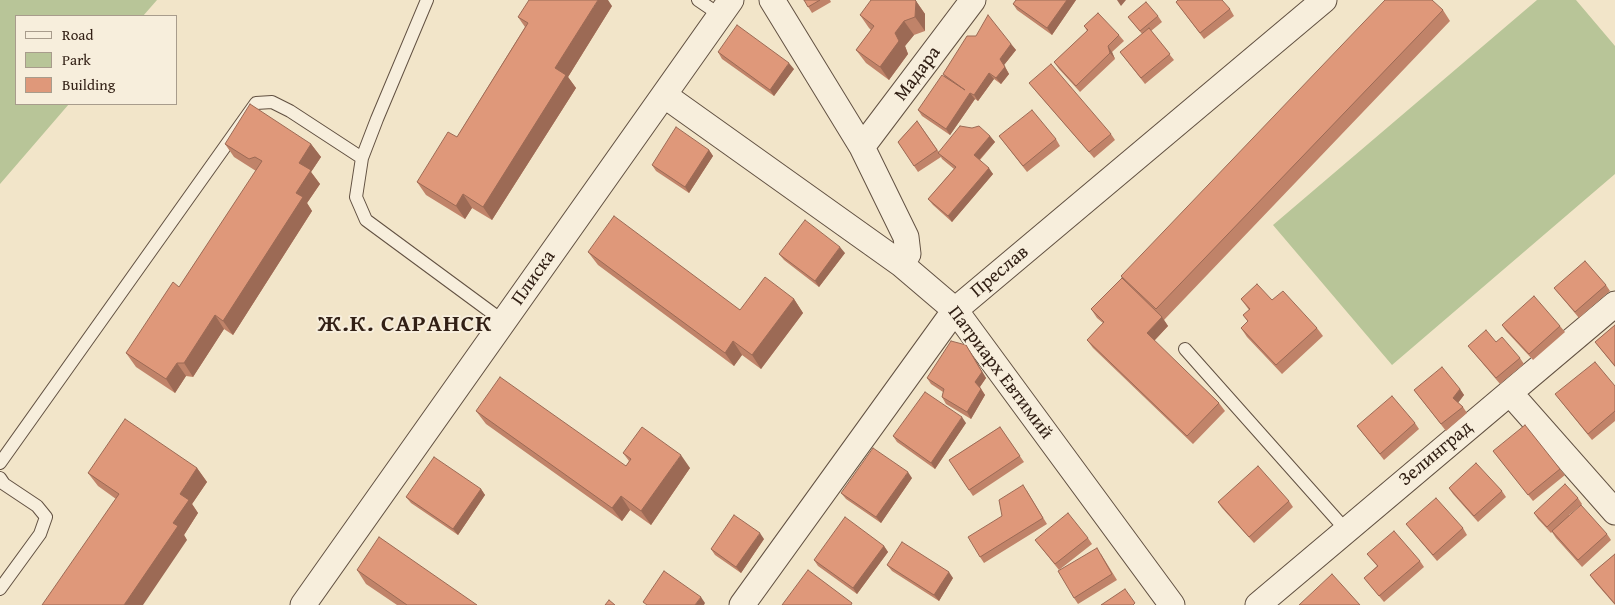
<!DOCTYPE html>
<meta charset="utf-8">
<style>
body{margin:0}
#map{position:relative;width:1615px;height:605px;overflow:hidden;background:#f2e5c9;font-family:"Gentium Book Plus",serif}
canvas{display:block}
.legend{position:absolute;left:15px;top:15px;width:162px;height:90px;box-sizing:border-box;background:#f7eedc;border:1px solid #a89c8c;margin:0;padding:6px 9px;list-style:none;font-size:15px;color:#322015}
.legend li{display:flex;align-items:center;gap:10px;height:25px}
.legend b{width:25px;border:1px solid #a89c8c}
</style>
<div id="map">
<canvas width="1615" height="605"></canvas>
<ul class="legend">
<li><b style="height:6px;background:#f7eedc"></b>Road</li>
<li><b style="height:14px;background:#b8c598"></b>Park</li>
<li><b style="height:14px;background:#df987a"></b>Building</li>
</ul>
</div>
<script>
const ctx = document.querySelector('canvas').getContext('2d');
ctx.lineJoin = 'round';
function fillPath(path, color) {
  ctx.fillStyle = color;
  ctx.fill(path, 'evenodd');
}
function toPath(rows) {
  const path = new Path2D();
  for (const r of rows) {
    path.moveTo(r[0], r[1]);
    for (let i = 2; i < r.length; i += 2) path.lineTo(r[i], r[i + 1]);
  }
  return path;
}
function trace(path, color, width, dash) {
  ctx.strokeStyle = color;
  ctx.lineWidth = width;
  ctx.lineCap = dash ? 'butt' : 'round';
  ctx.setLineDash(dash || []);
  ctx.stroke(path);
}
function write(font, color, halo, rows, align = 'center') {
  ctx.font = font + ' "Gentium Book Plus",serif';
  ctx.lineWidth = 4;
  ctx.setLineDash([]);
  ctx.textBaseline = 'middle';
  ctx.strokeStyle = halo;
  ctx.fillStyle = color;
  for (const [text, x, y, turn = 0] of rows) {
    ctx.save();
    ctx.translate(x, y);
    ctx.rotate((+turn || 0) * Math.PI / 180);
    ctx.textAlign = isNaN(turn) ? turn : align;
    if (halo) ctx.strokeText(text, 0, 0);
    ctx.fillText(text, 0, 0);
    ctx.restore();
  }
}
const green = toPath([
 [0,0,157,0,143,16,16,16,16,104,69,104,0,184],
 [1537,0,1576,0,1615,46,1615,174,1392,365,1273,225]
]);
const lane = toPath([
 [698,0,720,15],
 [362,158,356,197,366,220,503,321],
 [1185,349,1346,530],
 [0,463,256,103,272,102,290,111,362,158,377,119,427,0],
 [0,478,4,484,37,506,46,517,40,534,0,589]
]);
const street = toPath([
 [772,0,862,147,906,237,908,254,901,264],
 [664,95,901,264,955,310,1172,605],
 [862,147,973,0],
 [1510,393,1615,512],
 [303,605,731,0],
 [742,605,955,310,1324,0],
 [1258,605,1615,304]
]);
const wall = toPath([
 [804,0,830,0,831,2,812,13],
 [1016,0,1076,0,1052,35,1017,10,1013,4],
 [916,1,925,14,925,31,914,35,905,46,908,54,889,80,866,63,856,50,871,30,869,28,860,15],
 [1176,2,1230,9,1234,16,1204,39],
 [612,6,568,77,576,88,492,220,472,208,465,219,426,195,417,182,457,137,525,27,518,17],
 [1443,10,1450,21,1164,320,1168,326,1154,341,1219,403,1225,411,1193,444,1093,348,1087,340,1103,323,1097,318,1091,309,1122,278,1121,276],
 [1158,16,1162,22,1151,31,1174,60,1145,84,1120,52,1142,34,1128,17],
 [1084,26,1119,35,1124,41,1112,52,1115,59,1080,92,1059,69,1054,62,1087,31],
 [1011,44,1016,50,1004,65,1009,74,1001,84,994,79,978,101,975,99,950,135,922,116,918,110,945,77,943,74],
 [718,52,794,69,774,96,722,59],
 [1029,83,1111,134,1115,140,1094,158,1034,89],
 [917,121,939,152,990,136,995,142,980,160,993,174,952,222,933,205,928,199,954,169,942,159,941,157,918,172,898,142],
 [999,136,1056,139,1060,146,1027,172],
 [225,144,311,144,321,157,311,172,320,184,307,203,312,211,233,335,224,329,193,377,186,376,175,393,136,367,126,353,179,287,256,171,234,157],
 [709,150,713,156,689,193,656,171,652,165],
 [588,252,740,310,794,299,803,313,761,369,742,355,734,366,598,265],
 [845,253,819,287,784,260,779,254],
 [1606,285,1610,291,1579,318,1554,288],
 [1241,299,1317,328,1323,336,1282,374,1247,337,1241,328,1248,322,1243,315,1249,310],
 [1502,325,1560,326,1565,332,1533,360,1506,331],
 [1615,325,1615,367,1595,342],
 [1496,342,1520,358,1524,364,1500,384,1468,346],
 [970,351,986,378,980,387,985,395,971,419,946,404,942,397,943,392,931,384,927,378],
 [1615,386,1615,421,1592,440,1555,394],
 [1460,389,1464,395,1458,403,1463,407,1467,413,1446,431,1414,390],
 [476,411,626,466,629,461,623,453,690,468,651,525,630,510,622,521,486,424],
 [966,423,935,469,897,442,893,436],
 [1415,423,1419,429,1384,460,1357,426],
 [1000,427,1024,462,973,496,949,460],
 [1493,451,1560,469,1565,475,1533,501],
 [197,468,207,482,192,504,198,513,184,535,187,540,116,499,98,486,88,473],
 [912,478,881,523,846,499,841,493],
 [1449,488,1502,491,1506,497,1478,522,1453,494],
 [481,489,485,495,458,535,411,503,406,497],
 [1027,491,1047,524,984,563,980,557,1002,516],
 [1578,498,1582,504,1569,515,1607,534,1611,540,1582,567,1556,538,1552,532,1551,533,1538,519,1534,513],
 [1289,501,1293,507,1254,543,1222,508,1218,502],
 [1406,524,1463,528,1467,535,1437,561,1411,530],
 [1088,538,1092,544,1059,570,1035,540],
 [764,539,741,573,715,555,711,549],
 [884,546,888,552,857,594,818,566,814,560],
 [1101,554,1117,580,1078,604,1074,598],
 [1367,554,1420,561,1424,567,1384,602,1364,578,1377,566],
 [1615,554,1615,605,1595,582,1590,575],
 [887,565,953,578,939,601,892,571],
 [357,570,477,605,397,605,366,584]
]);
const shadedWall = toPath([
 [598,0,608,0,612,6,568,77,576,88,492,220,483,207,555,68],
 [1067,0,1076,0,1052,35,1047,28],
 [1117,0,1126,0,1121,6],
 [916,1,925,14,925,31,915,17],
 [904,21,914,35,905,46,908,54,889,80,880,67,895,33],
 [1011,44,1016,50,1004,65,1009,74,1001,84,996,78,1000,59],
 [1108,46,1112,52,1115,59,1110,53],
 [789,63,794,69,774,96,770,90],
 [989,73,994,79,978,101,974,95],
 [970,93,975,99,950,135,946,129],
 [990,136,995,142,978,161,974,155],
 [311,144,321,157,311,172,320,184,307,203,312,211,233,335,223,321,296,193,299,163],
 [709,150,713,156,689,193,685,187],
 [989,168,993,174,952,222,948,216],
 [463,194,472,208,465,219,456,206],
 [840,247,845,253,819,287,815,281],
 [794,299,803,313,761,369,752,355],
 [215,315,224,329,193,377,184,363],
 [1162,317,1168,326,1153,342,1147,333],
 [733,341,742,355,734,366,725,353],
 [966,345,986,378,979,388,975,382],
 [177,363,186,376,175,393,166,379],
 [981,389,985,395,971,419,967,412],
 [1460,389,1464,395,1457,404,1453,398],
 [962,417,966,423,935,469,931,463],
 [681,455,690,468,651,525,641,511],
 [197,468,207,482,192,504,198,513,184,535,187,540,143,605,124,605,173,523,180,494],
 [908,472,912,478,881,523,876,517],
 [481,489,485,495,458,535,453,529],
 [621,496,630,510,622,521,612,508],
 [760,533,764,539,741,573,736,567],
 [884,546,888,552,857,594,853,588],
 [949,572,953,578,939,601,934,595],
 [701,597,705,603,704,605,695,605]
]);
const building = toPath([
 [529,0,598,0,555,68,566,75,483,207,463,194,456,206,417,182,448,132,457,137,528,23,518,17,529,0],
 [804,0,820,0,808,7,804,0],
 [871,0,915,0,916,1,915,17,904,21,895,33,899,41,880,67,856,50,874,26,860,15,871,0],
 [1016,0,1067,0,1047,28,1013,4,1016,0],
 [1178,0,1222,0,1230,9,1200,33,1176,2,1178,0],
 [1385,0,1432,0,1443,10,1156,309,1121,276,1385,0],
 [1146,2,1158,16,1140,31,1128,17,1146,2],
 [1098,13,1119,35,1108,46,1110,53,1076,86,1054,62,1088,30,1084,26,1098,13],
 [988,15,1011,44,1000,59,1005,67,996,78,989,73,974,95,970,93,946,129,918,110,942,75,965,90,943,74,967,36,976,36,988,15],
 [737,25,789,63,770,90,718,52,737,25],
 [1149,28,1170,54,1141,78,1120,52,1149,28],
 [1051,64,1111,134,1089,152,1029,83,1051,64],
 [250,104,311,144,299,163,311,170,296,193,303,197,223,321,215,315,184,363,177,363,166,379,126,353,173,282,179,287,262,161,255,157,249,159,225,144,250,104],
 [1032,110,1056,139,1023,166,999,136,1032,110],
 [917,121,937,150,914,166,898,142,917,121],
 [960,126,972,128,979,126,990,136,974,155,989,168,948,216,928,199,956,167,938,153,960,126],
 [676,127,709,150,685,187,652,165,676,127],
 [614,216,740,310,765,277,794,299,752,355,733,341,725,353,588,252,614,216],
 [805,220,840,247,815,281,779,254,805,220],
 [1585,261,1606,285,1575,312,1554,288,1585,261],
 [1122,278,1162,317,1147,333,1219,403,1187,436,1087,340,1104,322,1091,309,1122,278],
 [1257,284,1272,300,1283,291,1317,328,1276,365,1241,328,1248,321,1243,315,1250,309,1241,299,1257,284],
 [1534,296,1560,326,1529,354,1502,325,1534,296],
 [1615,325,1615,366,1595,342,1615,325],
 [1486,330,1496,342,1502,337,1520,358,1496,378,1468,346,1486,330],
 [951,341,966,345,982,372,975,382,981,389,967,412,942,397,944,389,927,378,951,341],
 [1595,362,1615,386,1615,411,1588,434,1555,394,1595,362],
 [1442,367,1460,389,1453,398,1463,407,1441,424,1414,390,1442,367],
 [500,377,626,466,631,459,623,453,642,427,681,455,641,511,621,496,612,508,476,411,500,377],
 [925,392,962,417,931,463,893,436,925,392],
 [1392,396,1415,423,1380,454,1357,426,1392,396],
 [125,419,197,468,180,494,189,500,173,523,178,526,124,605,42,605,119,494,88,473,125,419],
 [1525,425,1560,469,1528,495,1493,451,1525,425],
 [1000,427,1020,456,969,490,949,460,1000,427],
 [873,448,908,472,876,517,841,493,873,448],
 [434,457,481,489,453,529,406,497,434,457],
 [1476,463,1502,491,1474,516,1449,488,1476,463],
 [1258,466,1289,501,1249,537,1218,502,1258,466],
 [1565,484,1578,498,1547,527,1534,513,1565,484],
 [1023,485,1043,518,980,557,968,537,1002,516,999,500,1023,485],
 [1436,498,1463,528,1433,555,1406,524,1436,498],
 [1581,505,1607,534,1578,560,1552,531,1581,505],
 [1068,513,1088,538,1055,564,1035,540,1068,513],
 [734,515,760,533,736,567,711,549,734,515],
 [845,517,884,546,853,588,814,560,845,517],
 [1394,531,1420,561,1379,596,1364,578,1378,566,1367,554,1394,531],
 [379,537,477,605,407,605,357,570,379,537],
 [902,542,949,572,934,595,887,565,902,542],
 [1097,548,1112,574,1074,598,1058,571,1097,548],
 [1615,554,1615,604,1590,575,1615,554],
 [808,570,852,603,851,605,782,605,808,570],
 [664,571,701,597,695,605,647,605,643,602,664,571],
 [1332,574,1360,605,1299,605,1332,574],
 [1125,589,1135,603,1133,605,1101,605,1125,589],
 [609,600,615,605,605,605,609,600]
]);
const streetNames = [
 ["Мадара",918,74,-53],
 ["Преслав",1000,272,-40],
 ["Плиска",534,278,-55],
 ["Патриарх Евтимий",1000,373,53],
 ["Зелинград",1436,454,-40]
];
const districtNames = [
 ["Ж.К. САРАНСК",405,325]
];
fillPath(green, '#b8c598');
trace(lane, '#625142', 14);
trace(street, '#625142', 27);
trace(lane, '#f7eedc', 12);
trace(street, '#f7eedc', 25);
fillPath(wall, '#c08369');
fillPath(shadedWall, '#9c6a55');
fillPath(building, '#df987a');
trace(building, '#9c6a55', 1);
write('19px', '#322015', '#f7eedc', streetNames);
ctx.letterSpacing = '1px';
write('bold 24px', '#322015', '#f7eedc', districtNames);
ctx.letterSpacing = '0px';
</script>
